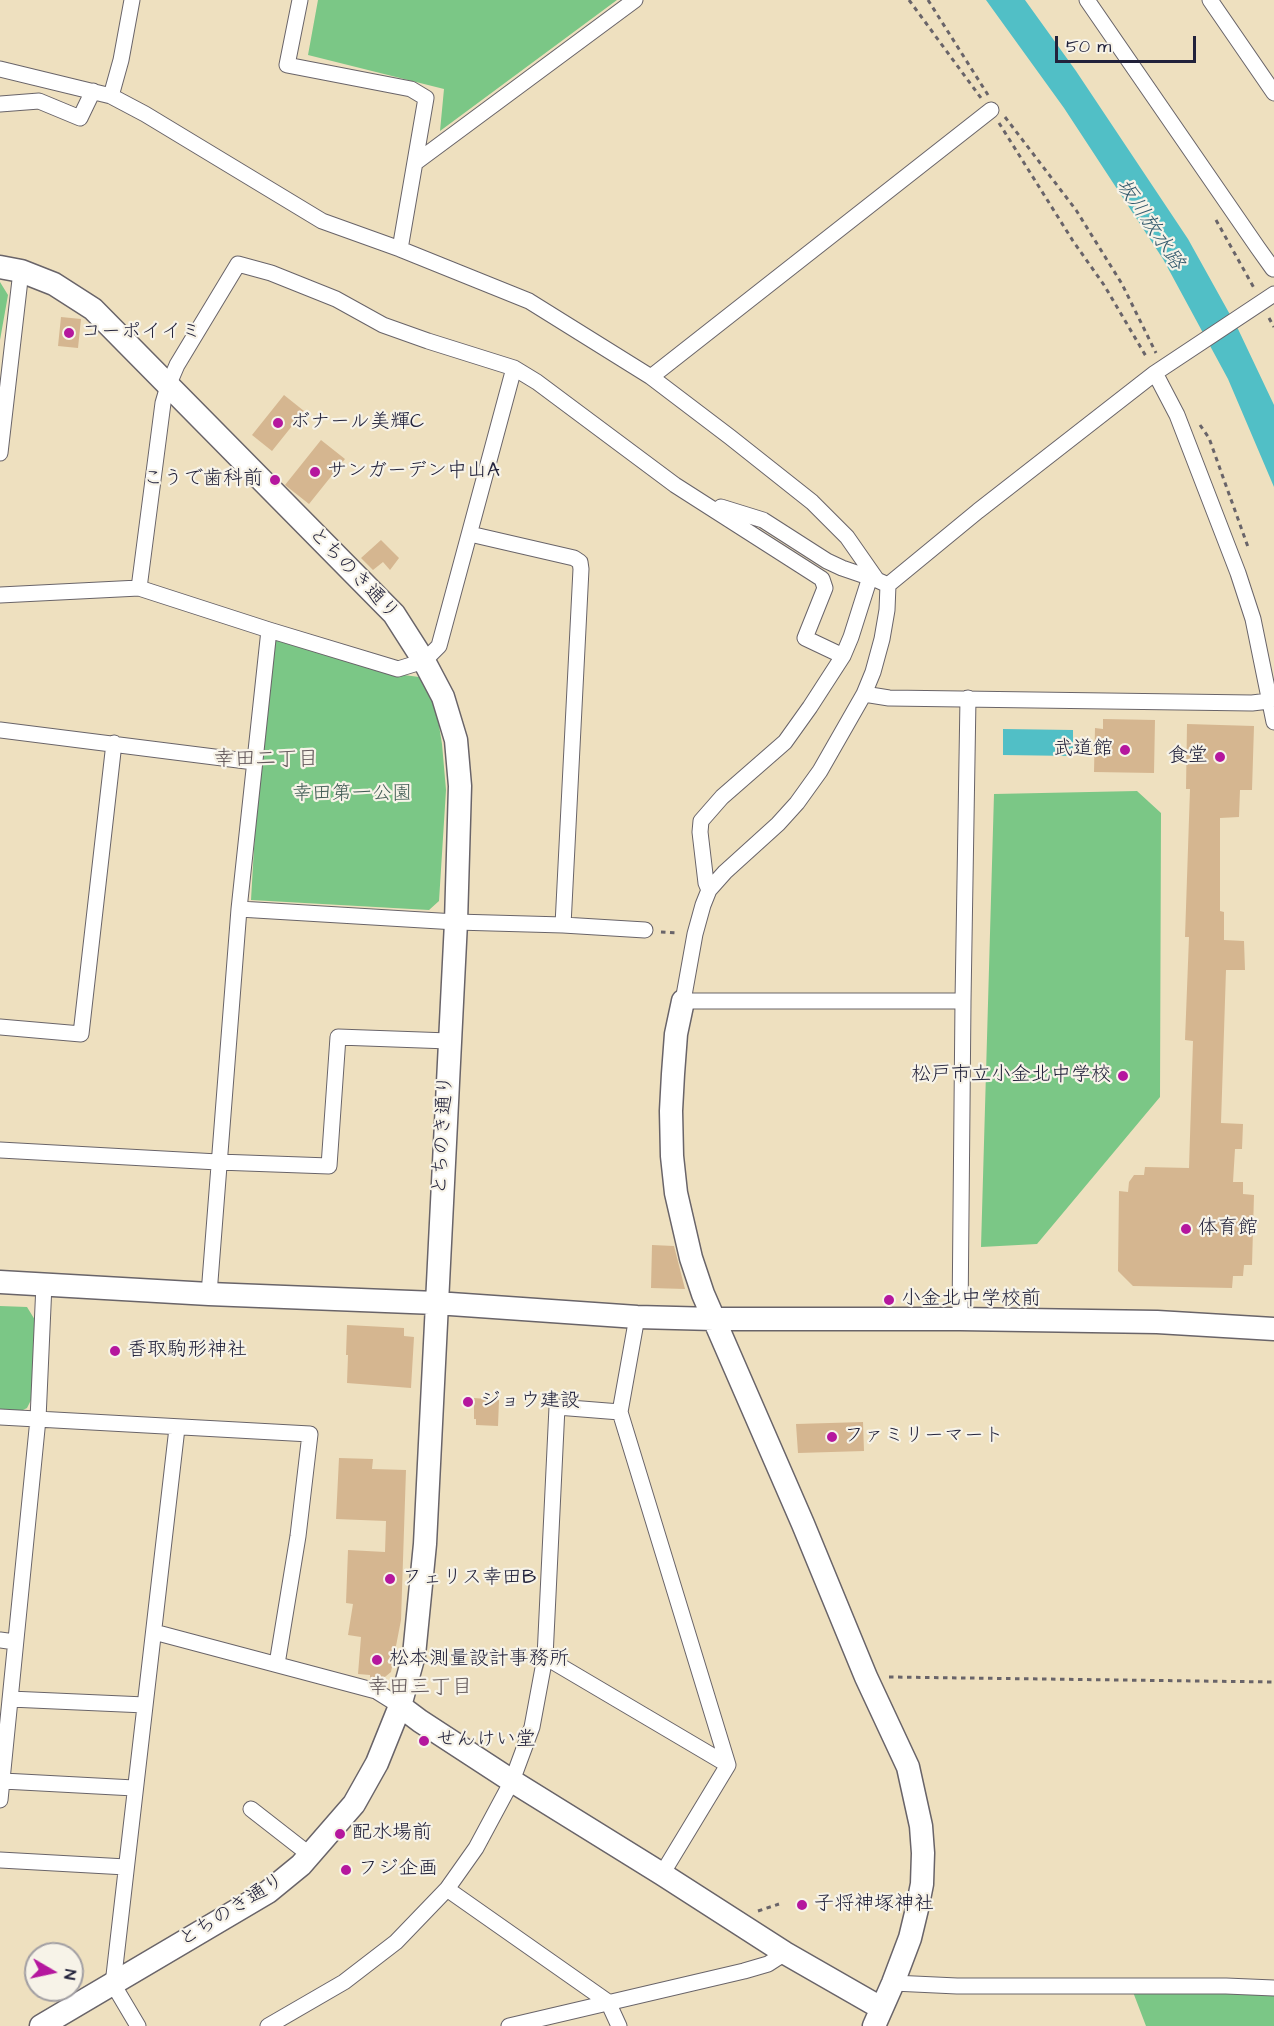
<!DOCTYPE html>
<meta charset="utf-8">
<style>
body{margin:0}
#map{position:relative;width:1274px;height:2026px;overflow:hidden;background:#eee0bf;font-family:"Architects Daughter",sans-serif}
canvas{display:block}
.north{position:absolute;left:24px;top:1942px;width:60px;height:60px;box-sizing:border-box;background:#f7f3e8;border:2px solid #a29fa3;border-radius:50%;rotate:99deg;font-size:16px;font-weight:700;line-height:24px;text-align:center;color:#22223b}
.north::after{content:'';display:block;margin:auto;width:21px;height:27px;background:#b5179e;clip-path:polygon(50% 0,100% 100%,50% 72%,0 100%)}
.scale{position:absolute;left:1055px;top:36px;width:141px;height:27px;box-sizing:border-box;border:3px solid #22223b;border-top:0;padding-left:8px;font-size:18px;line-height:21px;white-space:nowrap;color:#22223b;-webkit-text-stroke:4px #f7f3e8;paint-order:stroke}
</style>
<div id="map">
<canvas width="1274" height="2026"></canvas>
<div class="north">N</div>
<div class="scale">50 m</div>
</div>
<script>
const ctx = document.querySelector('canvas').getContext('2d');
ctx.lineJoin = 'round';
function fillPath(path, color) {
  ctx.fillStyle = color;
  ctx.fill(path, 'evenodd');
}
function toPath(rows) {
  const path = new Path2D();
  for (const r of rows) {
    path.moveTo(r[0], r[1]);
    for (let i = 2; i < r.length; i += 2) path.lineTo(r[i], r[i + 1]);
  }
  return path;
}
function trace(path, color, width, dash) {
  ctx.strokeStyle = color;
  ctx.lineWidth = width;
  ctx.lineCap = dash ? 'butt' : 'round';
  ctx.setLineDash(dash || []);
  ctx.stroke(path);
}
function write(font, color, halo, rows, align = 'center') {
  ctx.font = font + ' "Architects Daughter","Klee One",sans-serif';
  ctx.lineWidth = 4.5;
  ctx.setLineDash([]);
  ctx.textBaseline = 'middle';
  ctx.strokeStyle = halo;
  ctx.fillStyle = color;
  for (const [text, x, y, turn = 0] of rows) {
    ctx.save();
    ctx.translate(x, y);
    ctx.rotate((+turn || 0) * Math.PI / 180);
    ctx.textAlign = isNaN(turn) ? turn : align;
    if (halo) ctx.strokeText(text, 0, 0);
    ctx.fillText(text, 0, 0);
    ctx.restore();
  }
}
const green = toPath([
 [318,0,617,0,440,131,444,89,308,55],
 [0,282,8,295,0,340],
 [273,636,396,674,427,678,435,701,442,744,446,790,439,901,429,910,251,900,259,762],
 [1137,791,1161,813,1160,1097,1037,1244,981,1247,994,794],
 [0,1306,27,1307,35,1320,31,1400,27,1408,19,1412,0,1411],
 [1133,1992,1274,1994,1274,2026,1146,2026]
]);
const water = toPath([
 [986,0,1025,0,1076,71,1188,239,1238,329,1274,405,1274,487,1228,379,1163,259,1064,108],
 [1003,729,1073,730,1073,756,1003,755]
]);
const building = toPath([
 [61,317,81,319,78,348,58,346],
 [284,395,304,411,272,451,252,435],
 [321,440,345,459,309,504,285,485],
 [381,540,399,558,390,570,383,562,373,570,361,558],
 [1103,719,1155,720,1154,773,1094,772,1095,728,1103,729],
 [1187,724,1254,726,1252,790,1240,790,1239,817,1220,818,1220,911,1224,912,1224,940,1244,941,1245,970,1226,970,1221,1123,1243,1124,1242,1149,1235,1149,1233,1182,1243,1182,1243,1194,1254,1195,1252,1265,1244,1265,1243,1276,1233,1276,1232,1288,1133,1286,1118,1271,1119,1191,1128,1192,1129,1182,1134,1175,1144,1175,1145,1167,1189,1168,1193,1041,1185,1040,1189,937,1185,937,1190,789,1186,789],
 [652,1245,674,1246,685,1289,651,1288],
 [347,1325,404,1328,404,1336,414,1337,411,1388,347,1383,348,1355,346,1355],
 [474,1398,499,1400,498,1426,476,1425,476,1419,474,1419],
 [863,1422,864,1451,798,1453,796,1424],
 [339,1458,373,1459,372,1469,406,1470,401,1620,391,1672,380,1681,370,1679,370,1675,358,1674,361,1637,348,1635,353,1604,346,1603,348,1550,385,1552,386,1521,336,1519]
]);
const path = toPath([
 [909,0,981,98],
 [928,0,988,95],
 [1005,117,1076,210,1122,284,1156,353],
 [999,123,1073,241,1104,285,1147,358],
 [1216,220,1254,288],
 [1269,318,1274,327],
 [1200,425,1209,438,1248,547],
 [661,932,678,933],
 [889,1677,1274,1682],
 [758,1911,779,1904]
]);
const street = toPath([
 [300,0,287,65,411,89,426,98,400,249],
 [1087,0,1258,248,1273,269,1274,268],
 [1210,0,1274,93],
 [0,69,111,96,145,114,322,221,400,249,529,301,651,377,730,437,812,502,847,537,877,580,888,585,887,610,882,639,873,672,864,694,820,771,797,803,778,824,725,872,709,890,703,905,695,934,683,1001,963,1001],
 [111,96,121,60,132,0],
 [0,104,39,101,80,118,93,91],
 [415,163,635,0],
 [1155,373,1177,415,1238,573,1253,619,1274,722],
 [651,377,991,110],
 [0,453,21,271],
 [721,507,763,520,827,561,842,568,877,580],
 [470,534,574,558,580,562,581,569,563,925],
 [888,585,978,511,1155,373,1274,294],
 [139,588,163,403,168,386,177,365,238,264,271,273,336,299,383,325,428,341,514,368,537,382,675,485,822,579,825,588,805,638,843,656],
 [0,595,139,588,269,630,398,669,424,661,439,646,514,368],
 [864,694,889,698,1252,703,1269,701],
 [0,730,254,762],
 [709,890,706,883,700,832,701,821,722,797,785,742,810,707,843,656,851,637,870,577],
 [239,909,456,922,563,925,645,930],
 [0,1027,81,1034,114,743],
 [0,1150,218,1162,329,1166,338,1037,449,1041],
 [209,1294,239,909,269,630],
 [637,1317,620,1412,728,1765,662,1874],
 [960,1319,963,1001,968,698],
 [0,1417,310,1434,298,1536,277,1664],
 [154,1632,376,1691,400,1706],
 [0,1640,15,1642],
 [545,1657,728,1765],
 [10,1699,145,1705],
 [3,1781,134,1788],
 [0,1800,38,1419,44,1284],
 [251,1809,310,1855],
 [0,1860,126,1867],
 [447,1889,608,2002,619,2026],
 [893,1983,957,1986,1226,1986,1274,1988],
 [138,2026,113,1984,177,1428],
 [268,2026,344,1982,396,1942,447,1889,476,1848,512,1781,532,1727,545,1657,557,1407,620,1412],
 [509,2026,744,1971,768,1964,785,1953]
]);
const secondary = toPath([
 [0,267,21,271,54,284,93,309,394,614,424,661,443,697,456,740,460,786,456,922,425,1544,414,1655,400,1706,377,1763,354,1804,301,1865,268,1892,41,2026],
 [683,1001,676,1034,673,1074,671,1111,672,1156,676,1193,691,1258,703,1294,803,1524,866,1677,908,1767,921,1826,923,1853,922,1884,917,1909,910,1938,893,1983,874,2026],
 [0,1282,209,1294,436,1303,637,1317,714,1319,960,1319,1157,1322,1274,1329],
 [400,1706,420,1721,512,1781,662,1874,785,1953,881,2008]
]);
const markers = [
 [69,333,6,"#b5179e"],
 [278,423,6,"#b5179e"],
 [315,472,6,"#b5179e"],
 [275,480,6,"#b5179e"],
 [1125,750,6,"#b5179e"],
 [1220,757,6,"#b5179e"],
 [1123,1076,6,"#b5179e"],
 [1186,1229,6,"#b5179e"],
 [889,1300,6,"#b5179e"],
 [115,1351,6,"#b5179e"],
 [468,1402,6,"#b5179e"],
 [832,1437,6,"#b5179e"],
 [390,1579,6,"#b5179e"],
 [377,1660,6,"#b5179e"],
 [424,1741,6,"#b5179e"],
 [340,1834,6,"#b5179e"],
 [346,1870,6,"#b5179e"],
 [802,1905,6,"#b5179e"]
];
const poiNames = [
 ["コーポイイミ",81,333],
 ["ボナール美輝C",290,423],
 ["サンガーデン中山A",327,472],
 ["こうで歯科前",263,480,"right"],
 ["武道館",1113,750,"right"],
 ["食堂",1208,757,"right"],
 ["松戸市立小金北中学校",1111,1076,"right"],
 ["体育館",1198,1229],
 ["小金北中学校前",901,1300],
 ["香取駒形神社",127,1351],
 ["ジョウ建設",480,1402],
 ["ファミリーマート",844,1437],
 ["フェリス幸田B",402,1579],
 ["松本測量設計事務所",389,1660],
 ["せんけい堂",436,1741],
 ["配水場前",352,1834],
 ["フジ企画",358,1870],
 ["子将神塚神社",814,1905]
];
const streetNames = [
 ["とちのき通り",353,574,46],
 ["とちのき通り",444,1135,-87],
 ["とちのき通り",232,1911,-32]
];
const parkNames = [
 ["幸田第一公園",352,795]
];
const waterNames = [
 ["坂川放水路",1149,225,56]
];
const neighbourhoodNames = [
 ["幸田二丁目",266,761],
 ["幸田三丁目",420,1689]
];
fillPath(green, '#7bc786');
fillPath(water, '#51bfc6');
fillPath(building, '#d5b690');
trace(street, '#696469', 17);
trace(secondary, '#696469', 25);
trace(path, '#696469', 3, [4.5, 4.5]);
trace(street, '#fff', 15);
trace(secondary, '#fff', 22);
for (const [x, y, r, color] of markers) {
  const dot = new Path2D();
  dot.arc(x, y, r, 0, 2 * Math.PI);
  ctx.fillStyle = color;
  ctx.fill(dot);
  trace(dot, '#f7f3e8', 2);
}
write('20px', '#22223b', '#f7f3e8', poiNames, 'left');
write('20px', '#22223b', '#f7f3e8', streetNames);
write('20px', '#415c55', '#f7f3e8', parkNames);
write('italic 21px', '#32596c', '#f7f3e8', waterNames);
write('21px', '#615659', '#f7f3e8', neighbourhoodNames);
</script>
